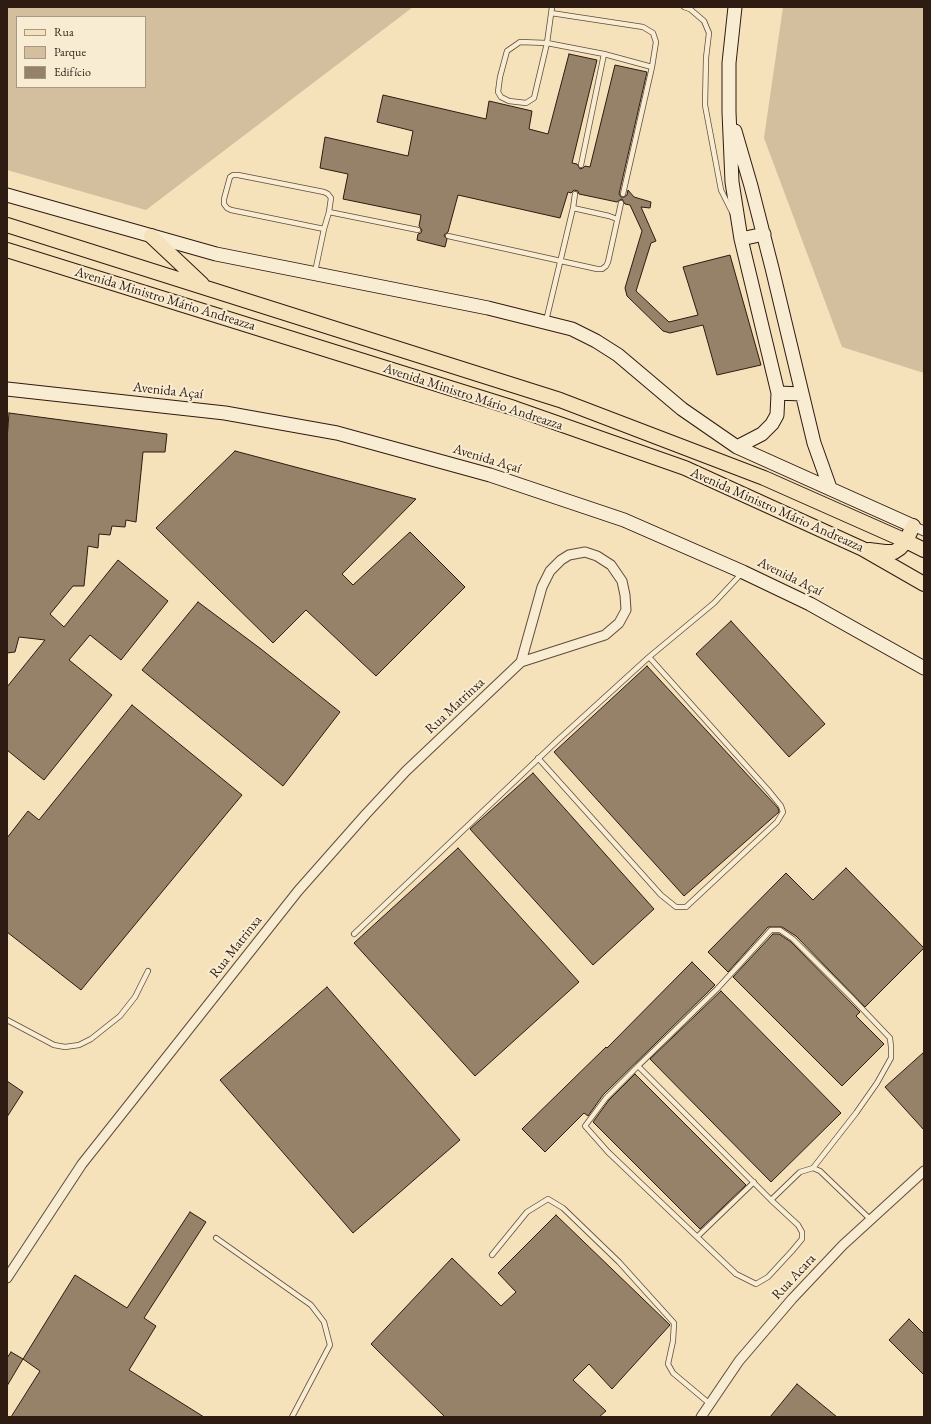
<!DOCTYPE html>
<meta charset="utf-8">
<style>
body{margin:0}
#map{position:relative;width:931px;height:1424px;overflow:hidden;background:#f5e1ba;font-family:"EB Garamond",serif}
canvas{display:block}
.frame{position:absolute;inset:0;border:8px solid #2e1b12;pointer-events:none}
.legend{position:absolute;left:16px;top:16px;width:130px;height:72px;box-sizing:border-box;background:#f8ecd2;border:1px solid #a79885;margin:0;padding:5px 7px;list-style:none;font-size:12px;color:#2e1b12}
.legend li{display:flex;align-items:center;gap:8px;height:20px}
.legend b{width:20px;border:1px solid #a79885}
</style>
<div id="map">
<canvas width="931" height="1424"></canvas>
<div class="frame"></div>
<ul class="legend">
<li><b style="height:5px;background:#f5e1ba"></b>Rua</li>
<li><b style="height:11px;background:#d3bf9d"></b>Parque</li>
<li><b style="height:11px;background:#958269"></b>Edifício</li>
</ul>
</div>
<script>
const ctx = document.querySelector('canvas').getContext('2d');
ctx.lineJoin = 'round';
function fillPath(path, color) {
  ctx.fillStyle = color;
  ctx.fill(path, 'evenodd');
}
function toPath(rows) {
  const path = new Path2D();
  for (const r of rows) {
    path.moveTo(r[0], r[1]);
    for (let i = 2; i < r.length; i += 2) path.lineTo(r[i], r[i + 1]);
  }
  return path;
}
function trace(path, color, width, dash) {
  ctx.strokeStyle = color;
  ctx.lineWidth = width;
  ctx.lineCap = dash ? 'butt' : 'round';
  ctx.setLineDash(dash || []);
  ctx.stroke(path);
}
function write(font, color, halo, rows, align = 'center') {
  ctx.font = font + ' "EB Garamond",serif';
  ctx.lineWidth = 4;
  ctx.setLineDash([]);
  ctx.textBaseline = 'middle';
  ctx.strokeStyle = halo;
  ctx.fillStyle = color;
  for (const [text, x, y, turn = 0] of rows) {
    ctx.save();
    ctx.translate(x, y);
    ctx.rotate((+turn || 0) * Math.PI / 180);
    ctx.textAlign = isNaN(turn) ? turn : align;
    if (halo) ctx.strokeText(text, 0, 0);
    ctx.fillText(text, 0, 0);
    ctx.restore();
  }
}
const green = toPath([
 [7,7,413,7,146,210,7,170],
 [17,17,145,17,145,87,17,87],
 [783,7,924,7,924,373,842,347,764,138]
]);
const building = toPath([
 [569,54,597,60,572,163,577,164,580,169,583,168,585,166,590,167,615,65,647,72,619,194,621,197,624,197,627,195,628,190,634,197,651,202,650,208,641,207,656,241,651,243,636,291,669,322,698,315,683,267,730,255,761,365,717,375,703,325,670,333,663,331,627,296,625,288,642,231,630,205,625,204,622,199,620,200,617,202,579,194,578,191,574,190,571,193,568,192,560,218,458,195,448,232,444,235,445,237,447,239,445,247,417,240,418,234,421,233,422,230,419,226,421,215,343,199,348,174,320,168,325,137,408,156,413,131,377,122,383,95,486,119,489,101,532,111,529,129,548,134,569,54],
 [9,413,167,434,165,452,143,452,136,522,126,520,125,527,112,526,110,535,99,534,98,548,88,546,84,586,73,586,50,614,64,627,118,560,168,601,121,660,90,635,69,660,112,695,44,780,7,750,7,687,45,640,19,637,15,652,7,653,7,440,9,413],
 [235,451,416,499,342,574,353,585,410,532,465,587,376,676,306,610,273,643,156,528,235,451],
 [198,602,261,649,340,712,283,786,142,670,198,602],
 [731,621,825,724,789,757,696,654,731,621],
 [647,666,778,808,779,812,684,896,554,752,647,666],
 [132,705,242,795,81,990,7,932,7,838,28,811,39,820,132,705],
 [533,773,654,909,593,965,470,829,533,773],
 [458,848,579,982,475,1076,354,943,458,848],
 [846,868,924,948,865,1007,796,936,782,927,768,927,728,972,708,952,786,873,813,900,846,868],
 [773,934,779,934,791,942,860,1012,856,1016,884,1044,842,1086,733,977,773,934],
 [692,962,715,985,603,1095,588,1116,584,1113,545,1152,522,1129,606,1047,607,1048,692,962],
 [327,987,460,1140,353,1233,220,1080,327,987],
 [721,991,841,1113,771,1182,650,1059,721,991],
 [924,1052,924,1130,885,1087,924,1052],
 [635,1074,746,1185,700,1229,593,1122,609,1100,635,1074],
 [7,1081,23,1092,7,1117,7,1081],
 [190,1212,206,1222,144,1318,156,1326,129,1370,204,1417,11,1417,40,1371,23,1359,75,1275,127,1308,190,1212],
 [556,1215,670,1325,612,1389,589,1364,573,1380,606,1411,599,1417,445,1417,371,1344,452,1258,501,1306,516,1292,498,1273,556,1215],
 [909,1319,924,1334,924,1375,889,1340,909,1319],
 [11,1352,23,1359,7,1386,7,1358,11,1352],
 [797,1384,837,1417,770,1417,797,1384]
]);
const lane = toPath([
 [552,7,547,43,534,98,526,103,509,101,501,97,498,92,500,77,507,51,520,42,547,43,604,54,652,67],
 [684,7,690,9,704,21,709,33,706,58,705,105,721,190,732,212],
 [551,13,643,27,653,33,656,42,652,67,623,194],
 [581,165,604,54],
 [573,208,575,194],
 [324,229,329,212],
 [448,236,597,269,602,269,606,266,608,262,621,203],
 [315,272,324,229,231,210,227,208,224,204,224,199,230,177,233,175,238,175,324,192,328,194,331,198,329,212,418,230],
 [546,321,573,208,609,216,617,219],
 [538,758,661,895,676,907,686,907,777,822,783,812,781,806,768,790,649,657],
 [354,934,559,739,649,657,714,603,742,573],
 [7,1020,54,1045,65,1047,79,1045,91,1039,120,1016,135,997,148,971],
 [638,1066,717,989,771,930,780,930,793,939,851,997,890,1038,891,1047,891,1058,877,1083,856,1113,813,1168],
 [771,1200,798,1225,802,1232,802,1239,792,1251,768,1277,756,1284,736,1274,608,1152,585,1126,606,1098,638,1066,771,1200,800,1172,813,1168,820,1171,871,1220],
 [697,1237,754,1182],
 [216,1238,311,1305,324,1322,330,1345,292,1417],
 [492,1255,527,1212,548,1199,563,1208,619,1262,674,1323,673,1341,668,1364,673,1373,710,1404]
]);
const street = toPath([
 [913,526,924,531],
 [7,1278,82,1164,298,891,366,814,406,771,521,662,605,635,619,623,626,610,625,595,622,581,611,565,597,556,585,552,569,555,561,560,550,571,542,587,521,662],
 [701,1417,739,1361,792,1299,843,1245,924,1171]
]);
const secondary = toPath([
 [735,7,729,63,729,112,732,182,741,239,778,393,777,415,772,424,762,434,737,447],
 [735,131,751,186,772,268,814,443,830,488],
 [7,195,216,254,488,308,572,329,596,341,618,355,682,409,737,447,913,526],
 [741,239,764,234],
 [7,389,225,413,337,433,490,475,624,520,743,572,810,604,924,668],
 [778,393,802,394]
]);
const primary = toPath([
 [7,225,560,400,764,478,906,541,924,550],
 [151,236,202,284],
 [7,250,514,408,685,468,863,549,924,584],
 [869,550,885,552,894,552,900,548,906,541,913,526]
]);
const streetNames = [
 ["Avenida Ministro Mário Andreazza",165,299,17],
 ["Avenida Açaí",168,391,6],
 ["Avenida Ministro Mário Andreazza",473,397,18],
 ["Avenida Açaí",487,459,17],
 ["Avenida Ministro Mário Andreazza",777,510,24],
 ["Avenida Açaí",790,577,26],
 ["Rua Matrinxa",455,706,-43],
 ["Rua Matrinxa",236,947,-52],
 ["Rua Acara",794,1277,-47]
];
fillPath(green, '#d3bf9d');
fillPath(building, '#958269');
trace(building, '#2e1b12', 1);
trace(lane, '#604c3c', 6);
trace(street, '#604c3c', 11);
trace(secondary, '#2e1b12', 15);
trace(primary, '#2e1b12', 16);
trace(lane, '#f8ecd2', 4.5);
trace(street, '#f8ecd2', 9);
trace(secondary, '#f8ecd2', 13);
trace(primary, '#f5e1ba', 14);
write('14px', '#2e1b12', '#f8ecd2', streetNames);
</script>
